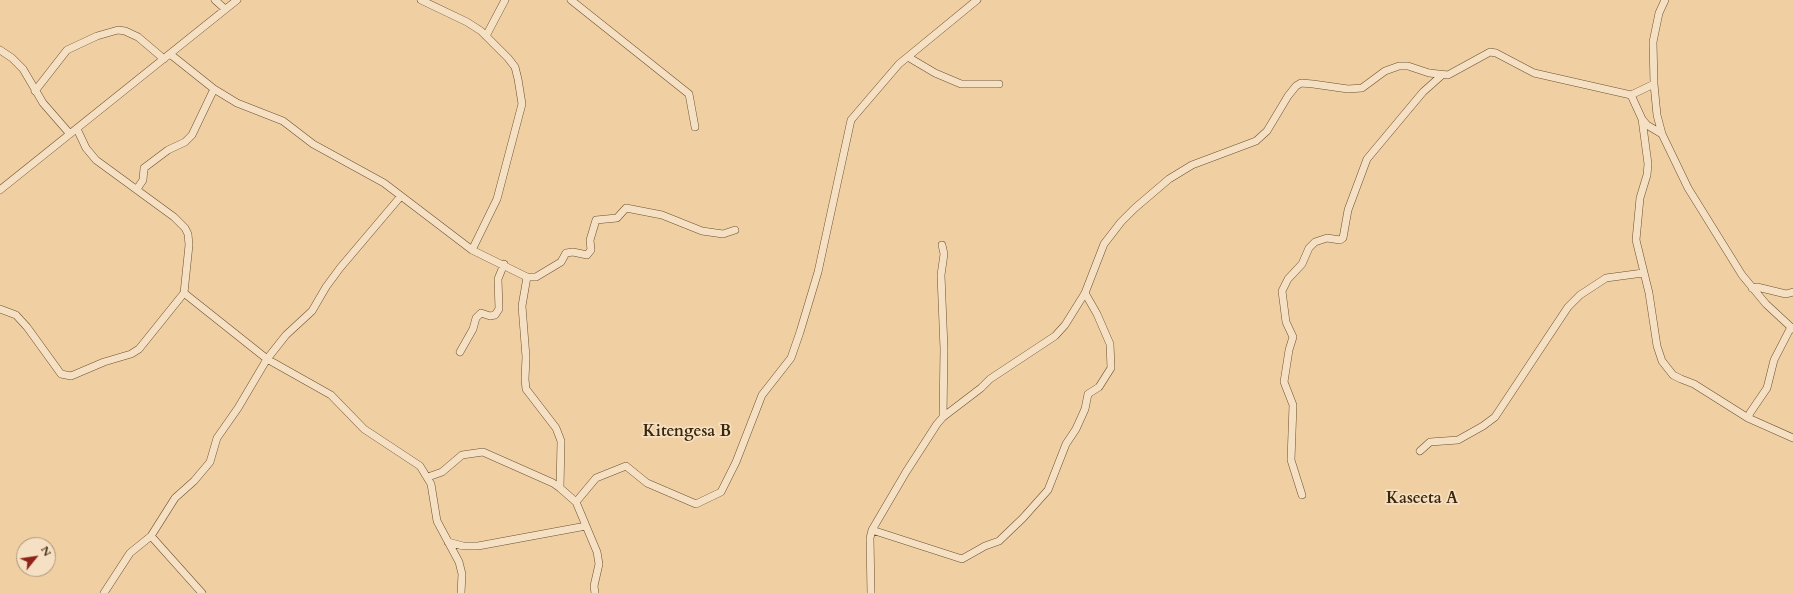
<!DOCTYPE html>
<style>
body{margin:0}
#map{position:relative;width:1793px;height:593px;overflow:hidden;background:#f0cfa2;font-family:Cardo,serif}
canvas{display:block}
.north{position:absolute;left:16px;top:537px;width:40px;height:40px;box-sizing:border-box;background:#f5e0c3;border:1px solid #ab9679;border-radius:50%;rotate:60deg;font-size:11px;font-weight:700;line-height:16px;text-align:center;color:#3d270b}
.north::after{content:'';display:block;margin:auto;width:14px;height:18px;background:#8f2418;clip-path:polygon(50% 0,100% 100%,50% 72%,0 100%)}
</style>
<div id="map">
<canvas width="1793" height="593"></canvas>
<div class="north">N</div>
</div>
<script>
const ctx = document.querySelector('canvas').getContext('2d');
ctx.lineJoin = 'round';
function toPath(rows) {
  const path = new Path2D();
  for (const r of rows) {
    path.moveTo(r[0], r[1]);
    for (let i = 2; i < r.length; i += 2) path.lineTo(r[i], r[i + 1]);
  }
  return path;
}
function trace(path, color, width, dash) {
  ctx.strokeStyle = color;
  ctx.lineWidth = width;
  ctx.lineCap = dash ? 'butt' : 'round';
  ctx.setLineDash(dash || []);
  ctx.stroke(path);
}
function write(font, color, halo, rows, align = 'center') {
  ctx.font = font + ' Cardo,serif';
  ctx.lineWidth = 3.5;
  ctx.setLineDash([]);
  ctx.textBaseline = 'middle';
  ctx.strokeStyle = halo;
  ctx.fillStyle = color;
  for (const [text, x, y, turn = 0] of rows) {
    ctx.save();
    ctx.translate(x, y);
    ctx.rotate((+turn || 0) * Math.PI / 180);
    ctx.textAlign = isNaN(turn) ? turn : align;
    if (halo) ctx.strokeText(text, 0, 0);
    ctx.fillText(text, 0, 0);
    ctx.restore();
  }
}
const minor = toPath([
 [215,0,225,9],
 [421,0,467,22,481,31,508,58,515,67,518,79,522,104,497,199,472,250],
 [571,0,689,94,695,127],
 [1665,0,1659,13,1653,42,1654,84,1657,115,1662,134,1688,188,1742,275,1766,304,1793,329],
 [486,36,505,0],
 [0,50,12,58,23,69,43,103,70,134],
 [170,54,214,89,237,103,283,121,313,144,384,183,472,250,527,277,536,277,561,262,566,253,573,252,587,255,591,250,590,240,596,220,617,218,626,208,662,215,702,231,723,234,735,230],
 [908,57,935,73,961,84,999,84],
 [35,91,67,50,97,36,118,30,125,31,138,37,164,59],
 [1631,95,1654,84],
 [1642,119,1648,164,1647,175,1640,198,1636,240,1649,293,1657,346,1662,361,1673,375,1681,379,1694,384,1748,418,1793,438],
 [137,189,143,180,144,168,168,150,185,142,192,135,214,89],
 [0,190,237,0],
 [942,245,944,254,941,275,944,349,943,417],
 [527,277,522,306,526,357,525,379,526,389,556,428,561,441,560,488],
 [1752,288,1757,287,1786,294,1793,292],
 [184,293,267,359,331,395,364,429,420,466,431,484,437,521,459,562,462,574,461,593],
 [0,309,16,315,27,327,61,374,71,376,104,362,131,354,139,349,184,293,189,245,188,234,185,228,174,217,96,160,86,148,77,129],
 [460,352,473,329,476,318,481,313,490,316,495,315,499,309,498,279,504,264],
 [1748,418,1750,413,1767,388,1774,360,1791,327],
 [1420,451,1430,442,1458,440,1483,426,1495,417,1568,307,1580,295,1606,278,1643,273],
 [428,477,442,472,462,455,483,452,553,483,560,488,576,502,597,552,599,564,594,586,595,593],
 [1302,495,1291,460,1293,405,1284,382,1289,350,1293,337,1286,322,1282,291,1288,279,1302,264,1309,248,1315,242,1327,238,1340,240,1343,238,1348,210,1367,159,1423,92,1441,76],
 [576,502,596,478,626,466,647,483,696,504,721,492,736,462,762,395,791,358,800,332,818,272,851,120,899,64,977,0],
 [872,530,962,559,985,546,999,541,1023,518,1048,490,1066,444,1076,429,1085,409,1088,394,1099,387,1111,368,1110,344,1097,314,1085,293],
 [151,536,202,593],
 [448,542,463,546,478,546,586,526],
 [104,593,130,553,151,536,175,498,194,481,210,462,217,438,238,408,267,359,286,335,312,311,326,287,340,268,401,196],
 [871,593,870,538,872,530,906,472,937,424,943,417,981,388,990,379,1055,336,1065,325,1085,293,1104,244,1121,222,1135,208,1169,179,1192,165,1256,141,1267,131,1288,96,1296,86,1301,83,1313,84,1348,89,1362,88,1385,71,1399,66,1408,66,1429,73,1448,75,1490,52,1496,53,1534,73,1631,95,1642,119,1647,125,1662,134]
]);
const quarterNames = [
 ["Kitengesa B",687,432],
 ["Kaseeta A",1422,499]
];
trace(minor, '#6a5131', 8);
trace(minor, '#f5e0c3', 7);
write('bold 16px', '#3d270b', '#f5e0c3', quarterNames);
</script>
